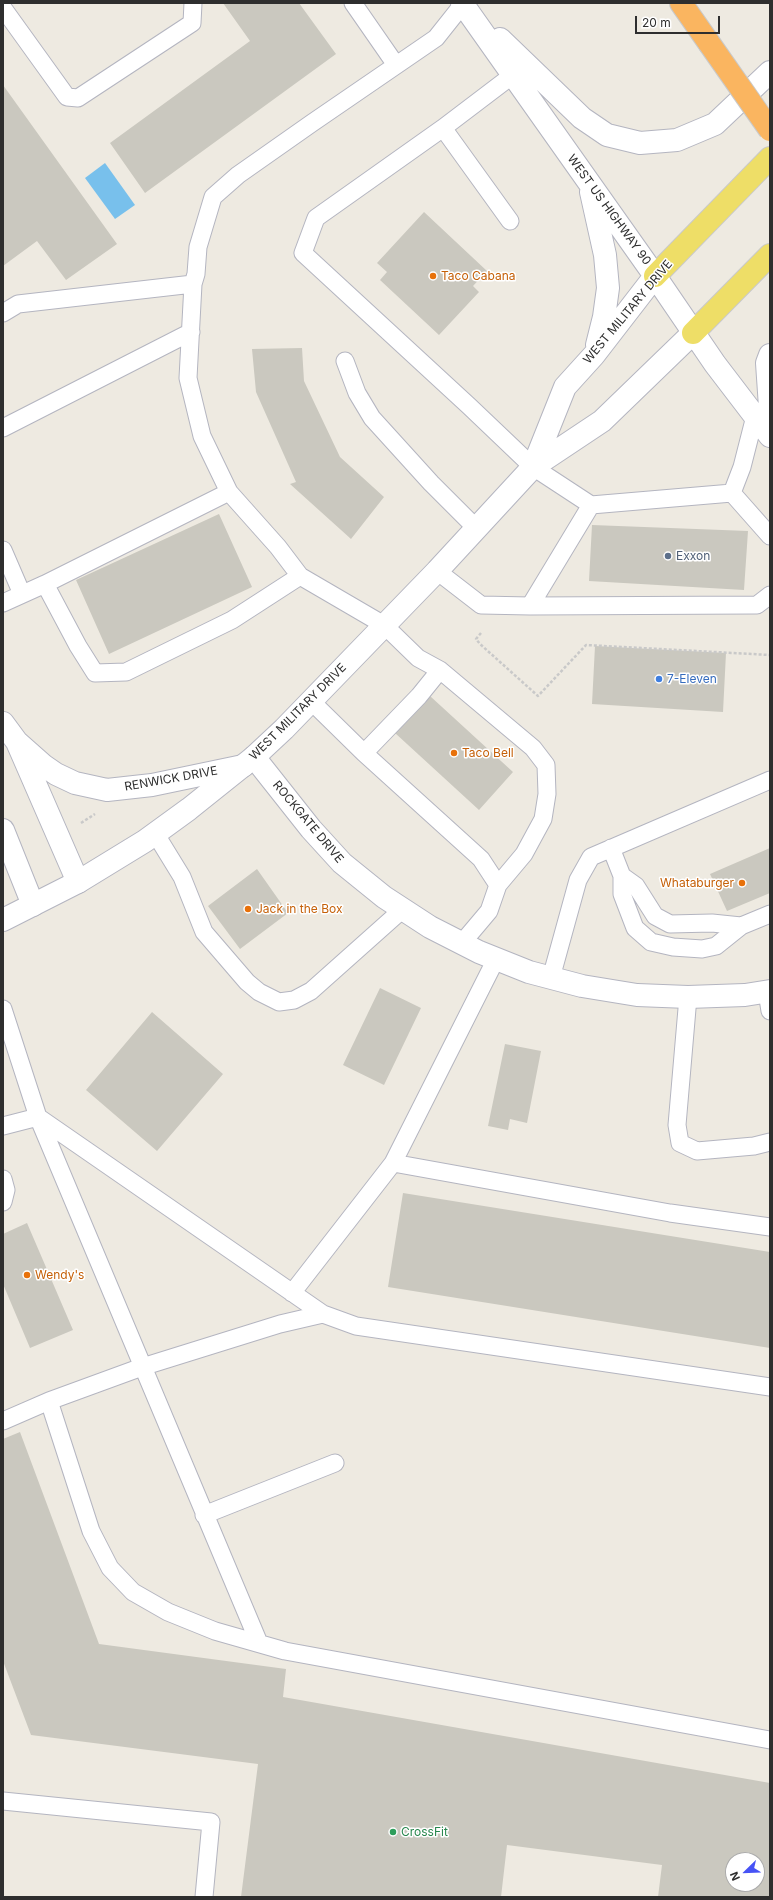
<!DOCTYPE html>
<style>
body{margin:0}
#map{position:relative;width:773px;height:1900px;overflow:hidden;background:#eeeae1;font-family:Inter,sans-serif}
canvas{display:block}
.frame{position:absolute;inset:0;border:4px solid #2e2e2e;pointer-events:none}
.north{position:absolute;left:725px;top:1852px;width:40px;height:40px;box-sizing:border-box;background:#fff;border:1px solid #ababab;border-radius:50%;rotate:247deg;font-size:11px;font-weight:700;line-height:16px;text-align:center;color:#2e2e2e}
.north::after{content:'';display:block;margin:auto;width:14px;height:18px;background:#4753f5;clip-path:polygon(50% 0,100% 100%,50% 72%,0 100%)}
.scale{position:absolute;left:635px;top:16px;width:85px;height:18px;box-sizing:border-box;border:2px solid #2e2e2e;border-top:0;padding-left:5px;font-size:12px;line-height:14px;white-space:nowrap;color:#2e2e2e;-webkit-text-stroke:3px #fff;paint-order:stroke}
</style>
<div id="map">
<canvas width="773" height="1900"></canvas>
<div class="frame"></div>
<div class="north">N</div>
<div class="scale">20 m</div>
</div>
<script>
const ctx = document.querySelector('canvas').getContext('2d');
ctx.lineJoin = 'round';
function fillPath(path, color) {
  ctx.fillStyle = color;
  ctx.fill(path, 'evenodd');
}
function toPath(rows) {
  const path = new Path2D();
  for (const r of rows) {
    path.moveTo(r[0], r[1]);
    for (let i = 2; i < r.length; i += 2) path.lineTo(r[i], r[i + 1]);
  }
  return path;
}
function trace(path, color, width, dash) {
  ctx.strokeStyle = color;
  ctx.lineWidth = width;
  ctx.lineCap = dash ? 'butt' : 'round';
  ctx.setLineDash(dash || []);
  ctx.stroke(path);
}
function write(font, color, halo, rows, align = 'center') {
  ctx.font = font + ' Inter,sans-serif';
  ctx.lineWidth = 3;
  ctx.setLineDash([]);
  ctx.textBaseline = 'middle';
  ctx.strokeStyle = halo;
  ctx.fillStyle = color;
  for (const [text, x, y, turn = 0] of rows) {
    ctx.save();
    ctx.translate(x, y);
    ctx.rotate((+turn || 0) * Math.PI / 180);
    ctx.textAlign = isNaN(turn) ? turn : align;
    if (halo) ctx.strokeText(text, 0, 0);
    ctx.fillText(text, 0, 0);
    ctx.restore();
  }
}
const water = toPath([
 [105,163,135,205,115,219,85,178]
]);
const building = toPath([
 [223,3,299,3,336,54,145,193,110,143,250,41],
 [3,85,117,244,66,280,37,241,3,266],
 [424,212,487,271,473,286,479,292,439,335,380,280,387,272,377,263],
 [302,348,304,381,340,457,384,497,351,539,290,484,296,482,256,392,252,349],
 [219,514,252,587,109,654,76,580],
 [592,525,748,531,744,590,589,581],
 [595,646,726,653,723,712,592,704],
 [430,696,513,772,479,810,395,733],
 [770,848,770,893,727,911,710,874],
 [257,869,288,913,240,949,208,906],
 [380,988,421,1008,384,1085,343,1065],
 [152,1012,223,1074,157,1151,86,1090],
 [505,1044,541,1051,527,1123,510,1119,508,1130,488,1126],
 [403,1193,770,1252,770,1348,388,1287],
 [27,1223,73,1330,30,1348,3,1284,3,1234],
 [20,1432,99,1644,286,1669,283,1697,770,1783,770,1897,658,1897,662,1865,507,1845,501,1897,241,1897,258,1764,31,1735,3,1661,3,1439],
 [733,1860,757,1860,757,1884,733,1884]
]);
const path = toPath([
 [481,633,476,639,480,644,538,696,586,645,770,655],
 [81,823,95,814]
]);
const service = toPath([
 [353,3,396,65],
 [3,8,67,97,78,98,192,23,193,3],
 [443,128,522,68],
 [510,221,443,128,316,218,303,253,469,406,533,467,591,505,732,493,742,467,755,416],
 [3,313,18,304,193,284,196,274,198,247,213,197,238,175,312,123,436,38,463,4],
 [345,361,357,393,372,418,431,483,476,528],
 [3,428,191,332],
 [732,493,770,536],
 [591,505,530,606,757,605,770,595],
 [3,550,22,594],
 [437,571,481,605,530,606],
 [300,576,384,625,418,658,440,670,533,748,546,765,547,794,543,819,524,854,498,885],
 [45,584,229,492],
 [3,603,45,584,78,646,95,673,126,672,232,620,300,576,278,547,229,492,202,436,188,378,193,284],
 [311,701,364,753,481,859,498,885,489,911,462,943],
 [364,753,419,696,440,670],
 [155,833,182,877,204,932,247,982,259,992,279,1002,294,1000,311,991,403,909],
 [611,848,622,876,622,894,635,928,651,942,673,947,702,949,716,946,741,926,770,914],
 [622,876,636,886,655,916,670,924,712,923,741,926],
 [551,978,578,880,591,857,770,780],
 [767,992,770,1011],
 [688,997,677,1125,680,1143,697,1151,754,1146,770,1142],
 [3,1009,38,1117,259,1643],
 [3,1126,38,1117,323,1314],
 [393,1163,496,959],
 [3,1179,6,1190,3,1202],
 [292,1293,393,1163,670,1213,770,1227],
 [49,1401,142,1367,280,1324,323,1314,356,1326,770,1387],
 [3,1421,49,1401,91,1531,110,1568,133,1592,168,1612,215,1631,285,1651,770,1740],
 [204,1515,335,1463],
 [3,1801,211,1822,204,1897]
]);
const minor = toPath([
 [3,723,17,742,78,882],
 [17,742,43,765,56,774,75,783,107,790,152,785,243,766],
 [254,757,311,829,342,863,384,897,430,927,479,952,529,972,582,986,637,995,688,997,745,995,770,991],
 [3,830,33,905]
]);
const secondary = toPath([
 [462,3,655,276,715,364,770,436],
 [500,39,582,118,607,135,640,143,677,140,715,124,770,72],
 [591,192,605,255,608,288,604,317,597,345],
 [770,355,767,363,770,407],
 [533,467,565,387,594,355,655,276],
 [3,920,78,882,145,841,189,809,254,757,284,729,437,571,533,467,602,421,693,333]
]);
const primary = toPath([
 [655,276,770,158],
 [693,333,770,255]
]);
const motorway = toPath([
 [681,3,709,43]
]);
const motorwayBridge = toPath([
 [709,43,770,130]
]);
const markers = [
 [433,276,4,"#e8710a"],
 [668,556,4,"#5c6f8a"],
 [659,679,4,"#3f7fe0"],
 [454,753,4,"#e8710a"],
 [742,883,4,"#e8710a"],
 [248,909,4,"#e8710a"],
 [27,1275,4,"#e8710a"],
 [393,1832,4,"#2e9e5b"]
];
const streetNames = [
 ["WEST US HIGHWAY 90",609,210,54],
 ["WEST MILITARY DRIVE",628,312,-50],
 ["WEST MILITARY DRIVE",298,712,-45],
 ["RENWICK DRIVE",171,779,-10],
 ["ROCKGATE DRIVE",308,822,50]
];
const foodNames = [
 ["Taco Cabana",441,276],
 ["Taco Bell",462,753],
 ["Whataburger",734,883,"right"],
 ["Jack in the Box",256,909],
 ["Wendy's",35,1275]
];
const serviceNames = [
 ["Exxon",676,556]
];
const shopNames = [
 ["7-Eleven",667,679]
];
const leisureNames = [
 ["CrossFit",401,1832]
];
fillPath(water, '#78c0ec');
fillPath(building, '#cac8bf');
trace(service, '#b4b5c0', 19);
trace(minor, '#b4b5c0', 24);
trace(secondary, '#b4b5c0', 24);
trace(primary, '#c9c9c9', 24);
trace(motorway, '#c9c9c9', 24);
trace(path, '#c9c9c9', 2.5, [3, 2]);
trace(service, '#fff', 17);
trace(minor, '#fff', 22);
trace(secondary, '#fff', 22);
trace(primary, '#eede67', 22);
trace(motorway, '#fab560', 22);
trace(motorwayBridge, '#c9c9c9', 24, []);
trace(motorwayBridge, '#fab560', 22);
for (const [x, y, r, color] of markers) {
  const dot = new Path2D();
  dot.arc(x, y, r, 0, 2 * Math.PI);
  ctx.fillStyle = color;
  ctx.fill(dot);
  trace(dot, '#fff', 1.5);
}
write('12px', '#2e2e2e', '#fff', streetNames);
write('12px', '#c56008', '#fff', foodNames, 'left');
write('12px', '#4e5e75', '#fff', serviceNames, 'left');
write('12px', '#366cbe', '#fff', shopNames, 'left');
write('12px', '#27864d', '#fff', leisureNames, 'left');
</script>
